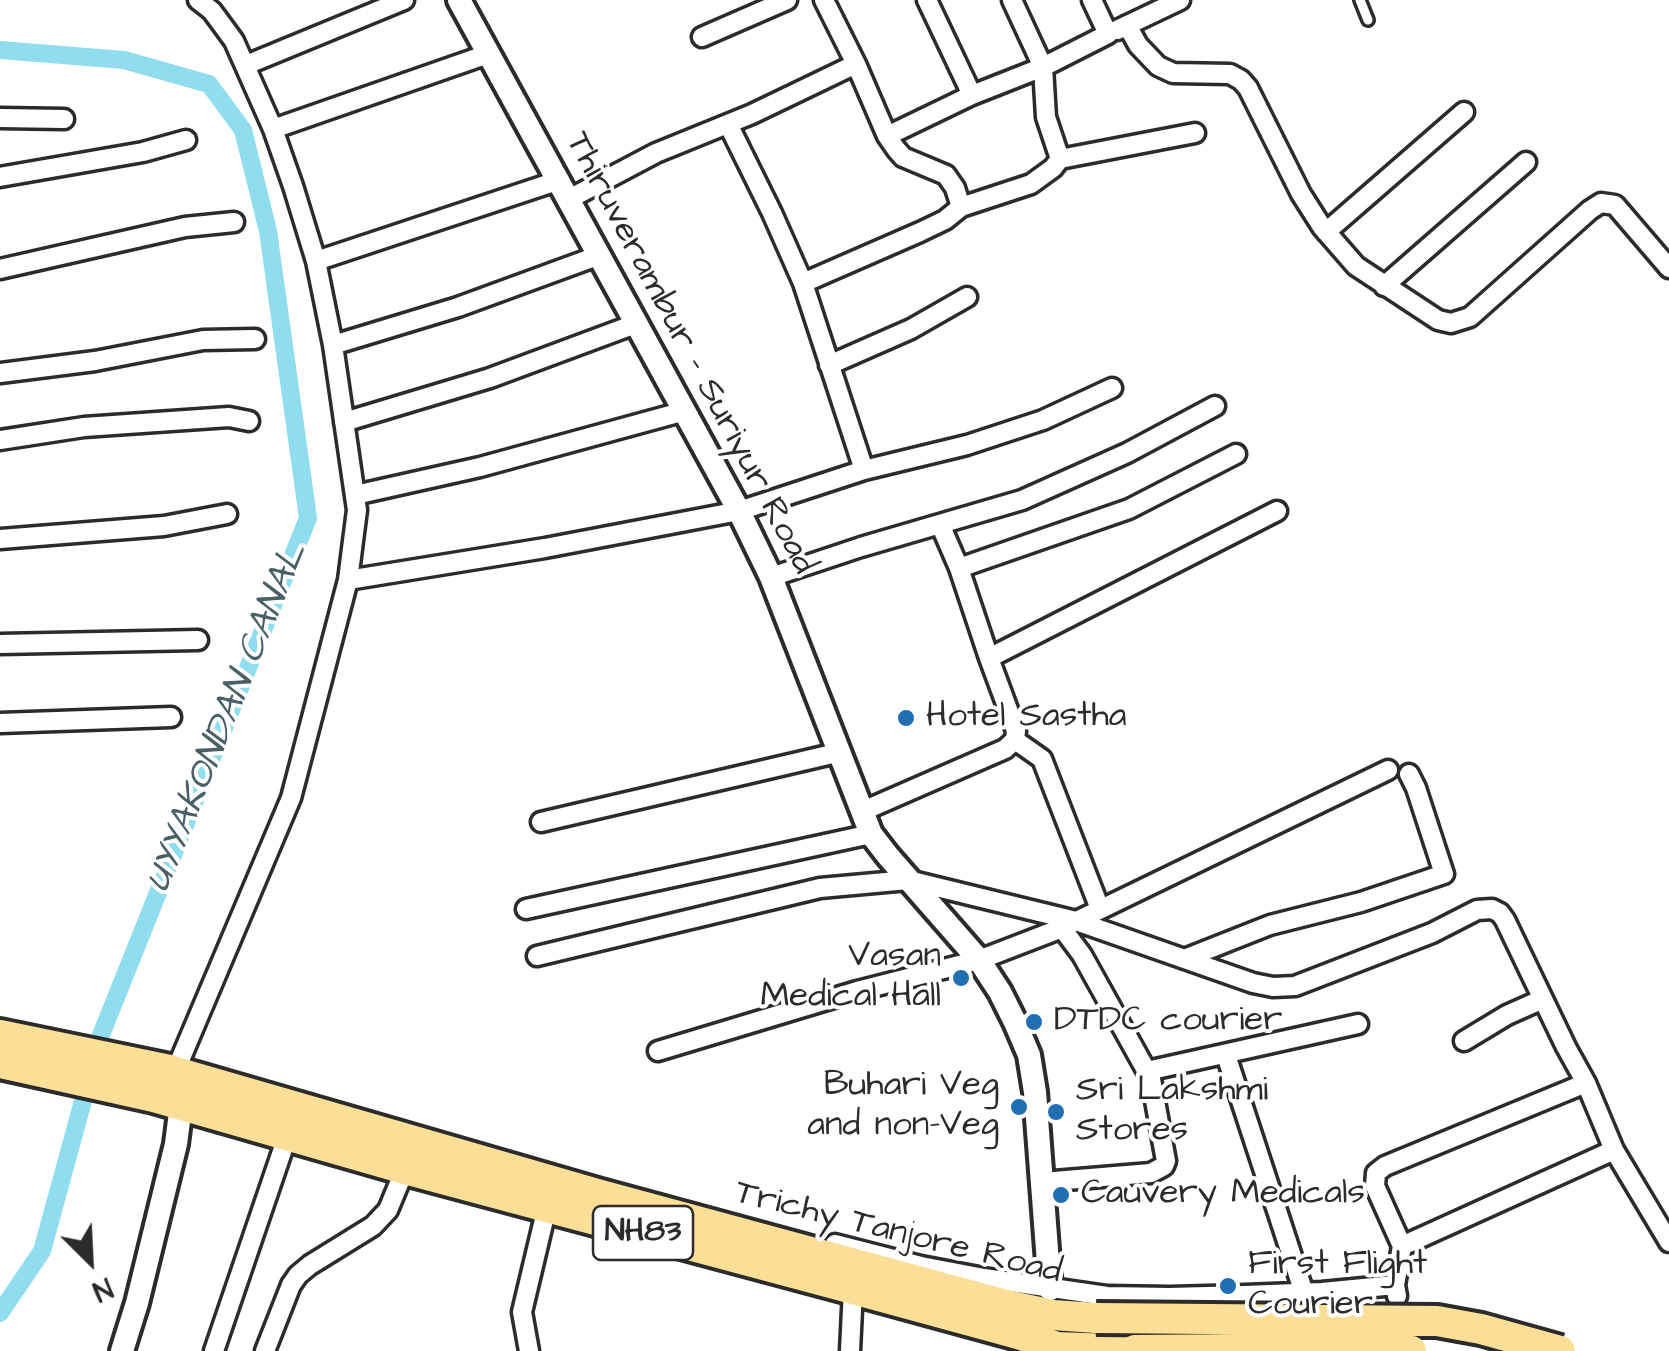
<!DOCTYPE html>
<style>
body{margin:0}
#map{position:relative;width:1669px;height:1351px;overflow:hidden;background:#fff;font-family:"Architects Daughter",sans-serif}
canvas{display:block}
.north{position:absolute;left:40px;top:1211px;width:100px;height:100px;-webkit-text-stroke:8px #fff;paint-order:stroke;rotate:156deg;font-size:28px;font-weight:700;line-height:40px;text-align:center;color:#2b2b2b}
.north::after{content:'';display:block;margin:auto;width:35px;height:45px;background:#2b2b2b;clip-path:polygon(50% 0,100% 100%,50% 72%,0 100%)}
</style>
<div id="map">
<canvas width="1669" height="1351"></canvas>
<div class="north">N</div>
</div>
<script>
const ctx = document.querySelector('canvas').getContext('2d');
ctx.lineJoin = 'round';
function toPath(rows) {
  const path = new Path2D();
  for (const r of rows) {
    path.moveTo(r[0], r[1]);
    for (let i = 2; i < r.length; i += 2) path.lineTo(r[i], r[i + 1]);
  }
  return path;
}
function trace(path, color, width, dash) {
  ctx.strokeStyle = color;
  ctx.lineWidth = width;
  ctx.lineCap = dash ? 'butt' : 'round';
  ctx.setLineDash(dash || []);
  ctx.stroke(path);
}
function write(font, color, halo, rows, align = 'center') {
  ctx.font = font + ' "Architects Daughter",sans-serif';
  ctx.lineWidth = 8;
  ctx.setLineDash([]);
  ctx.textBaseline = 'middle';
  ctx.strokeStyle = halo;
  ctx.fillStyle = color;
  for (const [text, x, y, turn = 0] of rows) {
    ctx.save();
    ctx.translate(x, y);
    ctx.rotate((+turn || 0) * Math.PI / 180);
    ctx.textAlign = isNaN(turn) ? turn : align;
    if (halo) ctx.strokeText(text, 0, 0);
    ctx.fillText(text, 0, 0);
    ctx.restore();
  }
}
const canal = toPath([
 [0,50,124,60,209,84,243,130,268,231,308,518,101,1035,42,1251,0,1313]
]);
const lane = toPath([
 [1360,0,1368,20]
]);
const street = toPath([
 [927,0,972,95,1043,67,1108,34,1092,0],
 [1127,25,1138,45,1158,66,1173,73,1230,74,1241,80,1248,88,1301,194,1322,227,1356,266,1438,320,1451,323,1470,317,1590,210,1601,203,1615,205,1669,268],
 [1117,30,1180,0],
 [702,37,787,0],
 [856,64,887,136,896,149,903,157,946,175,955,188,961,207],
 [246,65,404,0],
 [0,118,64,119],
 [273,129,488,54],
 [887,136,972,95],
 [1060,159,1195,133],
 [0,177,143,152,186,140],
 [569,199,656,153,752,114,856,64,824,0],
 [1326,232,1464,112],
 [316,261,560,180],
 [0,269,185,227,234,222],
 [803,283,920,232,945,220,961,207,1031,184,1053,168,1060,159,1046,117,1043,67,1012,0],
 [1384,286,1526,162],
 [333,345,458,307,600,255],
 [829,365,911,329,967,297],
 [0,373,95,361,203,340,255,339],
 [344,422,490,378,638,323],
 [0,440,84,427,229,417,249,421],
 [864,470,967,445,1043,420,1112,388],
 [355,495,480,467,685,411],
 [940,524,959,568,989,658],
 [0,539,164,526,227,514],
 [959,568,1129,509,1236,454],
 [771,577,861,547,1022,500,1127,453,1215,406],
 [348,580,545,548,739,511,864,470,803,283,772,213,728,124],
 [0,644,198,640],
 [0,723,171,717],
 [1015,740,1042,759,1100,909],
 [863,811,1005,749,1015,740,1016,731,989,658,1277,511],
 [541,822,841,752],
 [526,909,871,834],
 [537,956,820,888,908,880,1076,921,1253,983,1273,987,1295,986,1432,933,1477,910,1492,909,1500,913,1505,920,1566,1047,1586,1083,1614,1150,1669,1242],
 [1184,959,1270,925,1361,902,1444,874,1416,788,1409,774],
 [1464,1041,1507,1015,1543,999],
 [658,1051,857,991,979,960,1062,928,1388,770],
 [1226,1055,1304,1293],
 [1147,1071,1358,1024],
 [175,1072,291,798,348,580,357,510,333,345,316,261,293,186,273,129,234,41,212,11,198,0],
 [1042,1182,1151,1173,1164,1166,1166,1161,1151,1079,1082,955,1062,928],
 [835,1244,921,1266,984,1278,1107,1296,1170,1297,1245,1295,1322,1292,1395,1285],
 [1402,1246,1375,1186,1376,1173,1385,1166,1586,1083],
 [1397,1296,1395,1285,1402,1246,1614,1150],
 [214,1351,288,1134],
 [265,1351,291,1285,298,1275,310,1265,373,1226,388,1210,405,1169],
 [529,1351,522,1312,547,1207],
 [850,1351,853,1289]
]);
const secondary = toPath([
 [459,0,739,511,771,577,871,834,888,856,979,960,1000,992,1015,1022,1029,1055,1035,1092,1050,1289],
 [122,1351,137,1303,176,1144,181,1105,179,1092]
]);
const highway = toPath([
 [0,1035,165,1069,597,1194,1006,1305,1053,1315,1096,1318],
 [0,1063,154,1097,405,1169,853,1289,1018,1334,1057,1347,1135,1350]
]);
const highwayBridge = toPath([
 [1096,1318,1437,1321,1481,1329,1560,1351],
 [1135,1350,1384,1348,1411,1351]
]);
const markers = [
 [906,718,10,"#1f6fb2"],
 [961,978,10,"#1f6fb2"],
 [1034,1022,10,"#1f6fb2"],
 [1019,1107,10,"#1f6fb2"],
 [1056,1112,10,"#1f6fb2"],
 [1061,1195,10,"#1f6fb2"],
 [1228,1286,10,"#1f6fb2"]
];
const shields = [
 [643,1233,100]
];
const shieldNames = [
 ["NH83",643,1233]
];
const streetNames = [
 ["Thiruverambur - Suriyur Road",689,354,62],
 ["Trichy Tanjore Road",898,1234,14]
];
const poiNames = [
 ["Hotel Sastha",926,718],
 ["Vasan",941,958,"right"],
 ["Medical Hall",941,998,"right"],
 ["DTDC courier",1054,1022],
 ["Buhari Veg",999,1087,"right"],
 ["and non-Veg",999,1127,"right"],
 ["Sri Lakshmi",1076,1092],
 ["Stores",1076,1132],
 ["Cauvery Medicals",1081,1195],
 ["First Flight",1248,1266],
 ["Courier",1248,1306]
];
const waterNames = [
 ["UYYAKONDAN CANAL",228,718,-68]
];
trace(canal, '#8fddee', 18);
trace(lane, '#2b2b2b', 16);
trace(street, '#2b2b2b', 25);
trace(secondary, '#2b2b2b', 30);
trace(highway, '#2b2b2b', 38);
trace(lane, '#fff', 9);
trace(street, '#fff', 18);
trace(secondary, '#fff', 22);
trace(highway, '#fbdf96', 30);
trace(highwayBridge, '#2b2b2b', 38, []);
trace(highwayBridge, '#fbdf96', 30);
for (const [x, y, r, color] of markers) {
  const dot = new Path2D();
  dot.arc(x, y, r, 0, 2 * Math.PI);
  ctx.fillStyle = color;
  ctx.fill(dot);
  trace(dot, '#fff', 4);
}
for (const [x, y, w] of shields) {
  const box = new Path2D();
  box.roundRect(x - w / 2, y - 27, w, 54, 8);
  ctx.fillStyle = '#fff';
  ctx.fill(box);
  trace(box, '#2b2b2b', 2.5);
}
write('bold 32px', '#2b2b2b', null, shieldNames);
write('35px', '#2b2b2b', '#fff', streetNames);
write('35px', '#2b2b2b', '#fff', poiNames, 'left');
write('italic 38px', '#496066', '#fff', waterNames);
</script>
